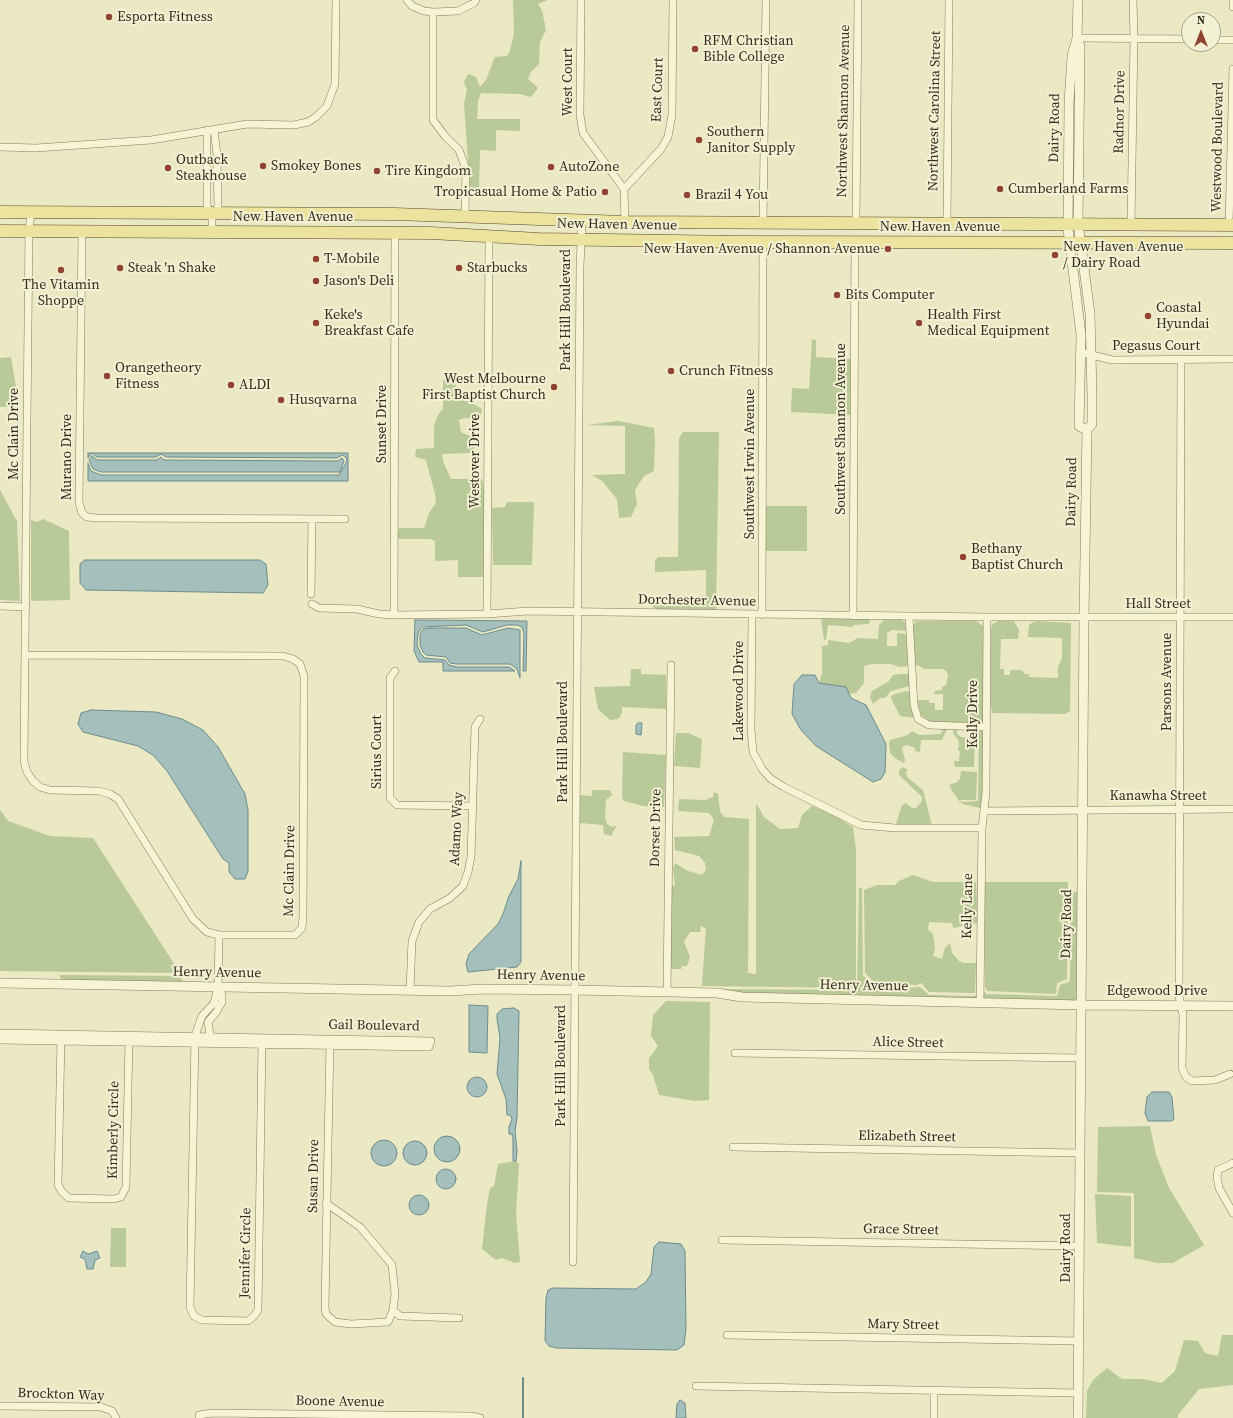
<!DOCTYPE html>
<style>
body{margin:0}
#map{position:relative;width:1233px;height:1418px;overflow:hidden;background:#ebe8c4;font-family:"Source Serif 4",serif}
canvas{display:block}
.north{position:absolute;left:1181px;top:12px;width:40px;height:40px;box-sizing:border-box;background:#f3f1d3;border:1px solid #a7a38b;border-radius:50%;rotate:0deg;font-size:11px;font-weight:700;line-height:16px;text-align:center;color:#352e1f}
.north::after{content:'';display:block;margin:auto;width:14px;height:18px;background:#90432f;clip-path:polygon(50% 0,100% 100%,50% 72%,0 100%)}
</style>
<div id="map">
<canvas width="1233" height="1418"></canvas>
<div class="north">N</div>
</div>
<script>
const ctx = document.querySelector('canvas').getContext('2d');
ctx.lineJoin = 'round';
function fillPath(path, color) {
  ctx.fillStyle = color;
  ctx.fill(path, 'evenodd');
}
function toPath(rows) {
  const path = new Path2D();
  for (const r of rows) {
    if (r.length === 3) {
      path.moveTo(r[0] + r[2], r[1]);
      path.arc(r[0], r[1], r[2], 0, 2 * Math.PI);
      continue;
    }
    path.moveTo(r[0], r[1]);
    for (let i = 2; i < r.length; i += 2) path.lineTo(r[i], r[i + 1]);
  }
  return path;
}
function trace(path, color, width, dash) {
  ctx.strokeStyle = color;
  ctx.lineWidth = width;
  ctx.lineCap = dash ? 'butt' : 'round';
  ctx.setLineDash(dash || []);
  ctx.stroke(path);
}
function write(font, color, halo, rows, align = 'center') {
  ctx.font = font + ' "Source Serif 4",serif';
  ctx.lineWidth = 4;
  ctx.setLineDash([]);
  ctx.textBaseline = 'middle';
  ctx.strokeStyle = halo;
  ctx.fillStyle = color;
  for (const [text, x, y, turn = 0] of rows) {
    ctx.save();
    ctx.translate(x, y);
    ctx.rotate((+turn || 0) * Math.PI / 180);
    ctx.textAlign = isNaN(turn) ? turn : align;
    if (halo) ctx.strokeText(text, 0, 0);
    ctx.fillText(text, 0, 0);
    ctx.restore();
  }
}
const green = toPath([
 [513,0,548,0,538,4,542,10,546,30,540,42,539,64,531,72,528,79,538,88,531,97,519,94,481,93,478,101,477,119,520,119,520,131,496,130,496,151,480,150,479,189,470,189,464,103,467,90,464,82,468,74,476,77,480,87,486,80,495,57,507,56,510,51,514,33],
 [812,339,816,340,816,357,853,359,851,415,791,412,792,388,809,389],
 [11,357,19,406,0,407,0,358],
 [443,380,453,380,461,397,482,409,480,418,465,418,459,420,461,432,472,437,475,447,471,453,442,454,443,461,451,479,482,479,485,497,485,577,458,577,458,560,435,561,435,541,430,539,399,539,397,535,399,528,424,528,429,513,436,503,435,494,426,460,415,457,416,449,434,448,434,426,438,415,443,409],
 [618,421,654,428,655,441,654,471,644,476,635,490,637,504,631,517,619,518,617,499,602,481,592,475,625,474,625,426,587,425],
 [683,432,719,432,716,610,656,609,652,606,647,598,648,596,706,596,706,570,655,572,655,561,658,557,678,557,679,438],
 [0,490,17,521,20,601,0,600],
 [507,502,534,502,532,565,493,565,492,508,505,507],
 [766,506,807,506,807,551,766,551],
 [43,519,69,531,70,600,31,601,31,520,37,522],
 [821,618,868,619,870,620,869,624,853,625,853,627,828,625,826,640,824,640],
 [884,620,902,620,905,623,906,631,892,630,887,633,887,646,897,646,897,633,906,634,908,666,900,667,891,664,872,664,864,666,864,683,856,693,849,694,845,687,819,683,822,673,822,646,828,645,828,640,849,643,858,638,878,639,879,625],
 [916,621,976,621,983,626,983,723,942,723,930,721,921,715,918,706,918,701,919,700,929,700,929,703,935,703,935,710,943,710,943,694,934,694,935,691,942,690,942,687,946,685,948,676,947,672,943,669,925,669,915,664,913,626],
 [999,621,1014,621,1019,630,1018,639,1001,639,1000,669,1004,669,1004,675,1010,675,1010,670,1019,670,1023,671,1024,674,1029,674,1029,677,1058,678,1058,667,1062,658,1062,638,1028,637,1029,625,1033,622,1037,621,1071,623,1070,711,1065,714,992,713,990,698,991,696,991,629,992,624],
 [631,669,641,669,641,674,666,675,666,709,622,707,622,713,618,719,610,720,598,709,594,687,630,686],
 [902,674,909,674,910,686,891,691,885,698,880,698,873,704,870,697,872,691,888,682,893,675],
 [906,691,911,692,915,718,900,716,891,698,892,695],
 [941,728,947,729,942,740,921,740,920,752,915,751,915,748,907,745,903,746,902,749,905,760,904,763,896,759,890,753,889,742,890,740,908,735,912,731,919,735,940,734,943,731],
 [954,728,957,728,957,734,961,737,975,738,974,767,955,767,954,761,959,761,960,751,958,751,959,741,953,733],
 [979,730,984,732,983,784,982,808,980,808,963,804,959,801,951,789,950,784,956,783,960,779,961,771,977,772,976,800,959,800,962,802,978,801],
 [676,733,688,733,702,739,700,768,674,766],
 [623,752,666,755,664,807,643,806,624,801,622,798],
 [902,767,908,770,906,772,907,777,923,790,932,826,896,824,902,805,906,803,912,808,916,808,922,801,922,797,899,775,899,771],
 [592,790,610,790,612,795,606,800,605,818,607,824,613,827,617,825,611,836,604,834,603,825,580,823,579,795,592,796],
 [714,792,718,794,720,811,724,817,749,819,748,973,756,974,756,803,764,817,780,829,798,828,802,815,812,806,827,811,853,827,856,849,856,988,702,986,706,928,700,926,701,932,690,932,684,942,690,957,687,966,682,966,681,969,670,969,670,887,675,885,673,869,675,863,688,871,702,875,706,870,705,863,699,856,675,850,674,837,709,836,714,820,709,813,678,811,679,799,705,800,713,797],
 [0,810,8,821,50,836,93,838,180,973,0,971],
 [913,875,933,882,976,882,978,923,953,928,952,923,929,922,928,930,933,934,935,949,933,956,942,959,945,948,950,943,952,953,959,961,964,963,976,963,975,993,929,992,921,983,917,985,893,984,883,986,875,983,865,973,864,890,877,885,895,885,899,881],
 [985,882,1068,882,1067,979,1057,983,1056,994,987,991,985,986],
 [859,888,862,888,863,975,873,985,883,989,920,987,929,995,975,996,982,987,986,994,1057,996,1060,985,1069,982,1070,979,1071,892,1077,892,1077,1001,743,994,713,989,857,990],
 [59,975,180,976,184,983,62,980],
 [666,1001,710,1002,709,1100,695,1101,659,1095,653,1075,649,1069,649,1058,658,1046,651,1036,653,1015],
 [1150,1126,1156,1155,1169,1188,1204,1245,1173,1263,1157,1263,1134,1258,1134,1193,1097,1192,1098,1127],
 [516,1161,519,1164,516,1214,520,1262,515,1263,502,1258,496,1260,482,1249,487,1204,490,1188,494,1186,498,1164],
 [1095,1194,1131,1196,1131,1247,1097,1243],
 [111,1228,126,1228,126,1267,110,1267],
 [1222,1335,1233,1335,1233,1385,1199,1389,1178,1415,1178,1418,1086,1418,1087,1391,1093,1380,1107,1368,1122,1379,1142,1379,1162,1383,1175,1371,1184,1340,1198,1341,1205,1353,1218,1356]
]);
const water = toPath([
 [88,453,348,453,348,481,88,481,88,463,91,471,101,475,339,475,347,461,346,457,342,455,337,458,166,457,161,454,156,457,97,457,92,453,88,458,88,453],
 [92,456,97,460,157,460,161,457,164,460,338,461,342,458,344,461,340,472,101,472,93,469,89,460,92,456],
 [85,560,260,560,266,564,268,585,263,593,86,590,80,583,80,564,85,560],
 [415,620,527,621,526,671,523,671,524,634,522,627,517,625,507,625,483,632,466,625,422,627,418,633,417,645,421,654,425,658,445,660,449,665,457,667,509,667,515,671,443,671,443,662,419,662,414,651,415,620],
 [430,628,466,628,482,635,508,628,520,630,520,678,517,669,510,664,457,664,450,663,446,657,426,655,423,652,420,645,420,634,423,629,430,628],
 [802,675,815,675,819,683,846,687,851,698,866,705,886,744,885,772,881,779,873,782,816,746,801,730,792,714,794,684,802,675],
 [91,710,156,712,182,719,203,730,218,747,245,794,248,810,248,871,245,879,235,879,229,872,229,863,223,859,167,771,153,755,138,746,83,732,78,724,81,713,91,710],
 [638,723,642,723,641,735,636,734,636,725,638,723],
 [521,861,521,962,517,967,468,972,466,964,469,954,498,924,503,914,509,896,518,879,521,861],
 [469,1005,488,1006,487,1053,469,1052,469,1005],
 [514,1008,519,1011,517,1118,515,1131,517,1151,516,1161,513,1161,513,1138,512,1134,509,1134,509,1127,512,1119,510,1115,507,1115,506,1099,497,1074,500,1038,497,1019,497,1014,502,1009,514,1008],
 [477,1087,10],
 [1152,1092,1169,1092,1172,1097,1174,1119,1172,1121,1148,1121,1145,1113,1147,1097,1152,1092],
 [447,1149,13],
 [384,1153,13],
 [415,1153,12],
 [446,1179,10],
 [419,1205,10],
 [659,1242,681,1244,685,1251,686,1329,684,1345,677,1350,556,1348,549,1346,545,1341,546,1298,548,1290,553,1288,636,1289,646,1282,651,1274,654,1247,659,1242],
 [83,1251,88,1254,97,1251,100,1258,95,1260,93,1269,87,1269,85,1259,80,1257,83,1251],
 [680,1400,685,1403,686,1418,676,1418,677,1404,680,1400]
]);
const stream = toPath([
 [523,1418,523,1378]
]);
const minor = toPath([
 [407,0,412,6,424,11,433,12,458,11,474,3,476,0],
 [581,0,580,115,583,133,624,189,625,222],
 [1233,0,1233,7],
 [433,12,433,120,445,136,459,150,466,169,465,216],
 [1077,38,1189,39],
 [1213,40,1233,40],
 [207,130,207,205,208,209,212,213],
 [0,147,36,148,151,140,247,124,294,125,308,122,316,117,327,106,335,84,336,0],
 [624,189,661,149,668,137,672,115,673,0],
 [763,223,766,0],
 [856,223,858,0],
 [947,223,949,0],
 [1131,224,1134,39,1133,0],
 [1229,225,1233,69],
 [82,232,79,502,82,513,87,517,96,518,345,519],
 [212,232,212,213,218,208,217,155,214,129],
 [1080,352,1112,360,1233,359],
 [1181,359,1179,996,1183,1015,1182,1068,1186,1077,1192,1081,1215,1080,1230,1074],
 [311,594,312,519],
 [312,604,319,608,357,609,379,614,394,615,487,614,528,611,987,617,1233,617],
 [0,606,26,607],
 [487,614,489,236],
 [394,615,395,233],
 [752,615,751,729,753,752,762,769,771,779,784,787,861,825,895,828,982,828],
 [762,615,763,241],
 [853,616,855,242],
 [909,616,914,705,918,719,929,725,986,727],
 [26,655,283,656,293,659,300,664,304,676,303,917,302,928,295,935,219,935,207,932,193,919,118,799,110,794,99,791,50,790,40,787,33,781,27,772,24,761,27,420,29,231,31,212],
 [395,671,390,678,390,798,397,805,472,806],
 [984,811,1233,809],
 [219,935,218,987,214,1003,202,1016,195,1036,190,1307,194,1316,202,1320,248,1321,254,1316,258,1310,262,1042],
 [410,990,412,941,419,922,430,909,450,898,463,886,468,872,471,857,475,727,480,719],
 [667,992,671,665],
 [980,1002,982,828,986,792,987,617],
 [0,1033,431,1041,429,1047,0,1040],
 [61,1038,58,1185,62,1192,69,1198,114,1199,121,1197,126,1187,129,1038],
 [211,1041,208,1022,217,1011,222,1002,222,995,218,987],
 [735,1053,1080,1058],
 [733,1147,1080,1153],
 [1233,1163,1218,1170,1217,1177,1219,1188,1233,1213],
 [326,1203,360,1227,392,1265,395,1294,393,1310,388,1322,351,1324,335,1322,326,1314,325,1308,327,1197,330,1042],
 [722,1240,1079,1246],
 [573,1262,580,266,582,221],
 [393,1310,400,1316,459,1318],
 [727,1335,1079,1341],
 [696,1386,1078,1393],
 [934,1391,934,1418],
 [0,1406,101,1407,112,1411,116,1418],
 [199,1418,199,1415,212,1413,471,1416,480,1418]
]);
const tertiary = toPath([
 [1078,0,1077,38,1072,56,1069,103,1068,229,1081,335,1079,426,1087,430],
 [1077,38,1080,46,1078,223,1090,314,1092,395,1092,424,1087,430,1084,617,1078,1418],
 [0,983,450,991,483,989,575,990,717,993,742,997,1081,1005,1233,1006]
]);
const primary = toPath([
 [0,212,395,214,625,222,1233,225],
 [0,231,431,233,539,239,740,242,1233,243]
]);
const markers = [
 [109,17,4,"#90432f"],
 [695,49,4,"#90432f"],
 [699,140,4,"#90432f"],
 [263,166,4,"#90432f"],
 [551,167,4,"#90432f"],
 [168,168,4,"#90432f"],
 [377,171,4,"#90432f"],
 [1000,189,4,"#90432f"],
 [605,192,4,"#90432f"],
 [687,195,4,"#90432f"],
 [888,249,4,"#90432f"],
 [1055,255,4,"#90432f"],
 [316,259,4,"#90432f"],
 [120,268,4,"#90432f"],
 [459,268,4,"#90432f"],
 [61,270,4,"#90432f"],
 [316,281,4,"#90432f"],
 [837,295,4,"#90432f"],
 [1148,316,4,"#90432f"],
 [316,323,4,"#90432f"],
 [919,323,4,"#90432f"],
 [671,371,4,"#90432f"],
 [107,376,4,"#90432f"],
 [231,385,4,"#90432f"],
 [554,387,4,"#90432f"],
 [281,400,4,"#90432f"],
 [963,557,4,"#90432f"]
];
const poiNames = [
 ["Esporta Fitness",117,17],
 ["RFM Christian",703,41],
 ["Bible College",703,57],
 ["Southern",707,132],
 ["Janitor Supply",707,148],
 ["Outback",176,160],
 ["Steakhouse",176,176],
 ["Smokey Bones",271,166],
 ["AutoZone",559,167],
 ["Tire Kingdom",385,171],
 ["Cumberland Farms",1008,189],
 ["Tropicasual Home & Patio",597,192,"right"],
 ["Brazil 4 You",695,195],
 ["New Haven Avenue",1063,247],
 ["/ Dairy Road",1063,263],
 ["New Haven Avenue / Shannon Avenue",880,249,"right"],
 ["T-Mobile",324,259],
 ["Steak 'n Shake",128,268],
 ["Starbucks",467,268],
 ["Jason's Deli",324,281],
 ["The Vitamin",61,285,"center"],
 ["Shoppe",61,301,"center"],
 ["Bits Computer",845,295],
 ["Coastal",1156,308],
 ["Hyundai",1156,324],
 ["Keke's",324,315],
 ["Breakfast Cafe",324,331],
 ["Health First",927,315],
 ["Medical Equipment",927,331],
 ["Orangetheory",115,368],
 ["Fitness",115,384],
 ["Crunch Fitness",679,371],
 ["West Melbourne",546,379,"right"],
 ["First Baptist Church",546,395,"right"],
 ["ALDI",239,385],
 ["Husqvarna",289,400],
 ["Bethany",971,549],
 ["Baptist Church",971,565]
];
const streetNames = [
 ["West Court",568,82,-90],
 ["East Court",658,90,-88],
 ["Northwest Shannon Avenue",844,111,-89],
 ["Northwest Carolina Street",935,111,-89],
 ["Radnor Drive",1120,112,-89],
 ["Dairy Road",1055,128,-89],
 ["Westwood Boulevard",1218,147,-89],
 ["New Haven Avenue",293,217],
 ["New Haven Avenue",617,225,1],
 ["New Haven Avenue",940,227],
 ["Park Hill Boulevard",566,310,-90],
 ["Pegasus Court",1156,346],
 ["Sunset Drive",382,424,-90],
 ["Southwest Shannon Avenue",841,429,-90],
 ["Mc Clain Drive",14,434,-90],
 ["Murano Drive",67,457,-90],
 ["Westover Drive",475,461,-90],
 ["Southwest Irwin Avenue",750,464,-90],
 ["Dairy Road",1072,492,-89],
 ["Dorchester Avenue",697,601,1],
 ["Hall Street",1158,604],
 ["Parsons Avenue",1167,682,-90],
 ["Lakewood Drive",739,691,-90],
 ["Kelly Drive",973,714,-90],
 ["Park Hill Boulevard",563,742,-90],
 ["Sirius Court",377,752,-90],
 ["Kanawha Street",1158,796],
 ["Dorset Drive",656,828,-89],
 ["Adamo Way",457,829,-87],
 ["Mc Clain Drive",290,871,-89],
 ["Kelly Lane",968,906,-89],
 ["Dairy Road",1067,924,-89],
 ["Henry Avenue",217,973,1],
 ["Henry Avenue",541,976,1],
 ["Henry Avenue",864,986,1],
 ["Edgewood Drive",1157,991],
 ["Gail Boulevard",374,1026,1],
 ["Alice Street",908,1043,1],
 ["Park Hill Boulevard",561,1066,-90],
 ["Kimberly Circle",114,1130,-89],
 ["Elizabeth Street",907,1137,1],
 ["Susan Drive",314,1176,-89],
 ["Grace Street",901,1230,1],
 ["Dairy Road",1066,1248,-90],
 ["Jennifer Circle",246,1253,-89],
 ["Mary Street",903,1325,1],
 ["Brockton Way",61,1395,2],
 ["Boone Avenue",340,1402,1]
];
fillPath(green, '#b9c998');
fillPath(water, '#a5bfbc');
trace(water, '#6d8c8b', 1);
trace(stream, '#6d8c8b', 2);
trace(minor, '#857a5b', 8);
trace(tertiary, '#857a5b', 10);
trace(primary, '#53472f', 13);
trace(minor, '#f7f4d6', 7);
trace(tertiary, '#f7f4d6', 9);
trace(primary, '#ece49e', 12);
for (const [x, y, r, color] of markers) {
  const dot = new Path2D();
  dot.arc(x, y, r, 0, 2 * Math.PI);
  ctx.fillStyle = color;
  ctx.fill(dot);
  trace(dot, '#f3f1d3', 1.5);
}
write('14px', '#352e1f', '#f3f1d3', poiNames, 'left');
write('14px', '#352e1f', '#f3f1d3', streetNames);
</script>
